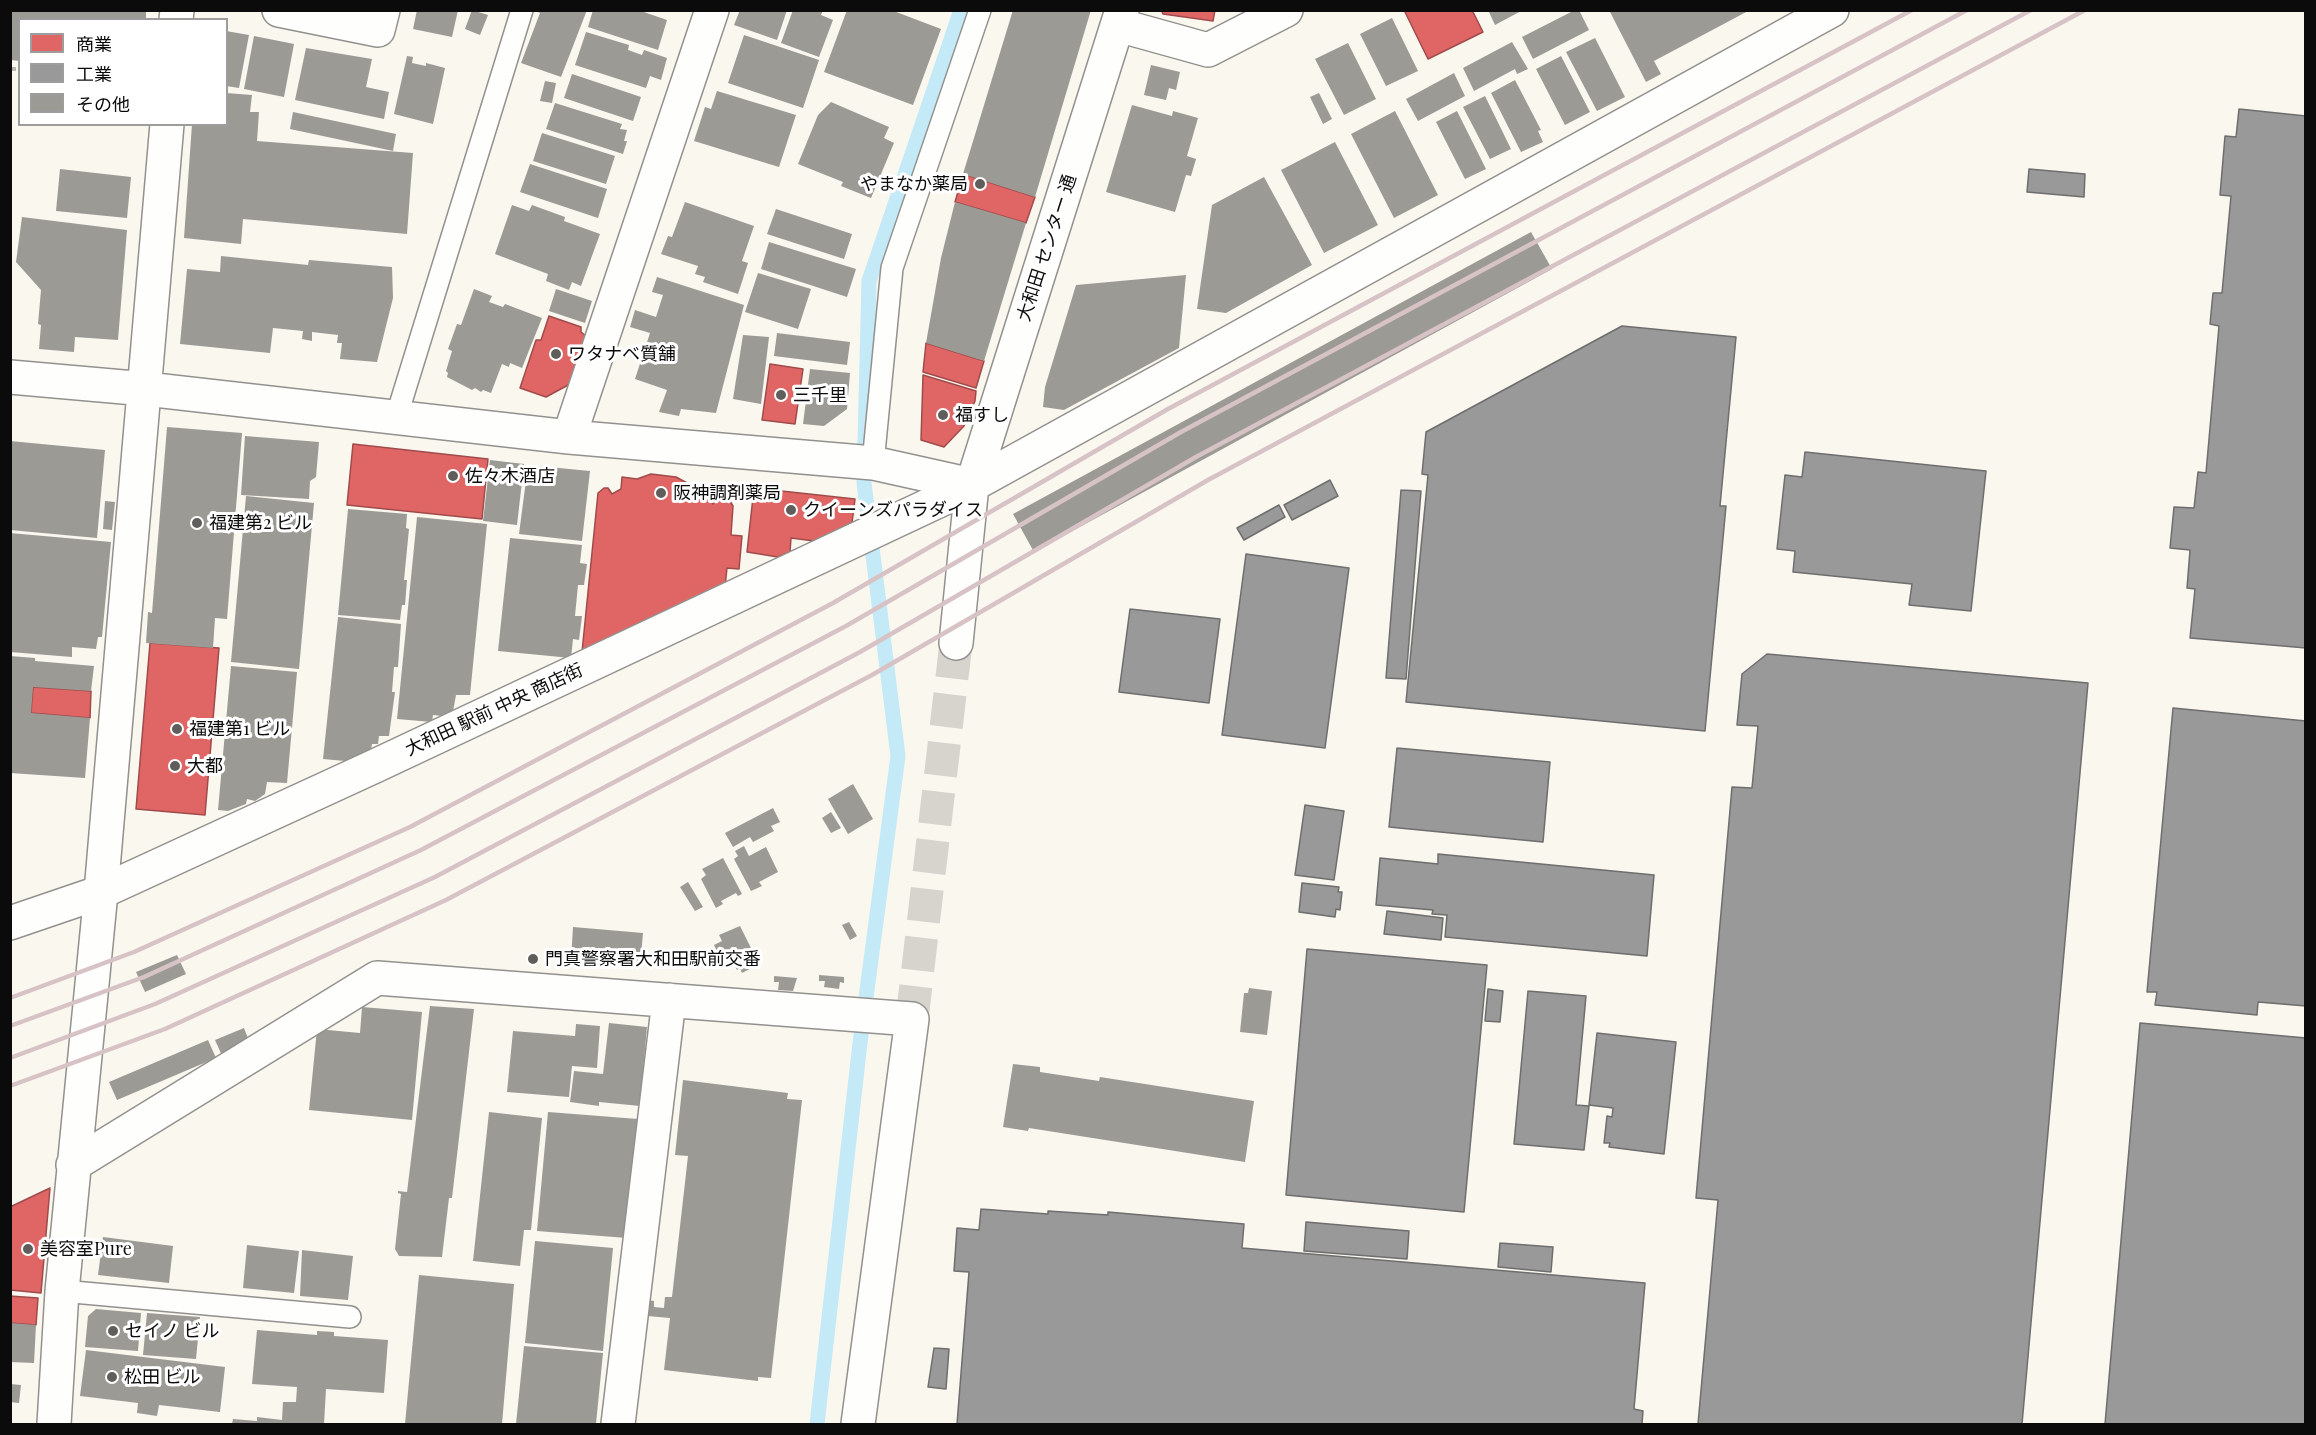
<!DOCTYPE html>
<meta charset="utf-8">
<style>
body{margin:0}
#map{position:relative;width:2316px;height:1435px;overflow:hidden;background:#faf7ef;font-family:"Playfair Display","Noto Sans JP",serif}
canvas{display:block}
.frame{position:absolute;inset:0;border:12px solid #0b0b0b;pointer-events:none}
.legend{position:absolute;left:18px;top:18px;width:210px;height:108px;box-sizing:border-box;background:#fff;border:2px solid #9d9d9d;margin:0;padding:8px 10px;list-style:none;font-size:18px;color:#0b0b0b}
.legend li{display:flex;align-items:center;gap:12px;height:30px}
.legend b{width:30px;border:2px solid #9d9d9d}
</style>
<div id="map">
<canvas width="2316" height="1435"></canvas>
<div class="frame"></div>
<ul class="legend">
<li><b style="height:16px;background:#e06666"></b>商業</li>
<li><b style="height:16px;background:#999"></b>工業</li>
<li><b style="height:16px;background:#9c9a95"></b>その他</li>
</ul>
</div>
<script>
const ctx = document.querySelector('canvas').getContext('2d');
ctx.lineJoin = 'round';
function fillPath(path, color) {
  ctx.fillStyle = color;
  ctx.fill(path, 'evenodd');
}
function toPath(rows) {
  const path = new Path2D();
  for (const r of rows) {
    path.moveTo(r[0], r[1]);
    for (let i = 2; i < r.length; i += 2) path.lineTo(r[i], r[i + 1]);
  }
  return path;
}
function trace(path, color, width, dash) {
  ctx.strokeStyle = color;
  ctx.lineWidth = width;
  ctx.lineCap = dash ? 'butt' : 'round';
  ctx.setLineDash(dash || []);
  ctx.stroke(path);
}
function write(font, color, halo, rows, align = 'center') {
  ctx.font = font + ' "Playfair Display","Noto Sans JP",serif';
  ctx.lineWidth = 6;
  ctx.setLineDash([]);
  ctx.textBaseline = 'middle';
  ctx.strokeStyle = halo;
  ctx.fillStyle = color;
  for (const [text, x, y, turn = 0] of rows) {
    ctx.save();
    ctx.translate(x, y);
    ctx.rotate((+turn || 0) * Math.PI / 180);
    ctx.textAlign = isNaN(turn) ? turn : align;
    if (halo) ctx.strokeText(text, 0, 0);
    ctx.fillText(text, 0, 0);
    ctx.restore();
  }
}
const shops = toPath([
 [1161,10,1215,10,1213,21,1163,14,1161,10],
 [1404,10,1472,10,1483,32,1428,59,1404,10],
 [963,174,1035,197,1026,223,955,202,963,174],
 [549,316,581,327,581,332,586,336,570,384,546,397,520,388,536,340,541,340,549,316],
 [926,343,984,361,976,388,923,372,926,343],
 [770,364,803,369,795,424,762,420,770,364],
 [923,375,976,391,975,401,964,426,944,447,921,440,923,375],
 [353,444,488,459,482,519,347,505,353,444],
 [651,474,676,477,689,484,708,486,707,495,713,504,717,499,724,498,730,501,733,506,731,535,742,536,739,569,727,568,725,587,582,652,598,493,604,488,608,488,612,494,621,489,622,477,637,479,651,474],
 [754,488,855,499,852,523,814,541,791,538,790,552,778,557,747,552,754,488],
 [150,643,219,648,205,815,136,809,150,643],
 [33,687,91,691,90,718,31,713,33,687],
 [50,1188,41,1293,10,1290,10,1207,50,1188],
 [10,1296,38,1298,36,1325,10,1323,10,1296]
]);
const industry = toPath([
 [2239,109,2306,116,2306,648,2190,638,2195,589,2187,588,2190,550,2170,548,2174,507,2194,508,2198,472,2206,473,2219,326,2210,324,2213,293,2222,293,2231,196,2220,195,2225,136,2236,137,2239,109],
 [2029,169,2085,174,2084,197,2027,192,2029,169],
 [1622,326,1736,337,1720,506,1726,506,1705,731,1406,702,1428,475,1422,474,1426,432,1622,326],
 [1805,452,1986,471,1971,611,1909,605,1912,584,1793,572,1795,551,1777,549,1785,475,1802,477,1805,452],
 [1330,480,1338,496,1292,520,1284,505,1330,480],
 [1401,490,1421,491,1406,679,1386,678,1401,490],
 [1279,505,1285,517,1244,540,1237,528,1279,505],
 [1246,554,1349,568,1325,748,1222,735,1246,554],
 [1130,609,1220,619,1209,703,1119,692,1130,609],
 [1767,654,2088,683,2022,1424,1698,1424,1718,1200,1696,1198,1732,787,1752,788,1758,726,1737,725,1742,674,1767,654],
 [2173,708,2306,721,2306,1006,2258,1002,2257,1015,2155,1005,2157,992,2147,992,2173,708],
 [1397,748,1550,762,1543,842,1389,827,1397,748],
 [1305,805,1344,811,1334,880,1295,875,1305,805],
 [1438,854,1654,875,1647,956,1445,937,1447,915,1432,914,1433,910,1376,905,1380,858,1438,864,1438,854],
 [1302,883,1339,887,1338,892,1342,892,1340,910,1336,909,1335,917,1299,912,1302,883],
 [1387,911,1443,918,1441,940,1384,934,1387,911],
 [1307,949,1487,965,1464,1212,1286,1195,1307,949],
 [1488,989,1503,991,1500,1022,1485,1021,1488,989],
 [1528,991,1586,996,1576,1105,1589,1106,1584,1150,1514,1144,1528,991],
 [2140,1023,2306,1038,2306,1424,2105,1424,2140,1023],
 [1597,1033,1676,1042,1664,1154,1609,1147,1610,1143,1604,1143,1607,1116,1612,1117,1613,1108,1589,1105,1597,1033],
 [981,1209,1048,1214,1048,1211,1108,1215,1108,1212,1244,1224,1242,1248,1645,1283,1634,1409,1643,1411,1642,1424,957,1424,969,1272,954,1271,957,1228,979,1230,981,1209],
 [1306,1222,1409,1231,1407,1259,1304,1251,1306,1222],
 [1500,1243,1553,1247,1551,1272,1498,1267,1500,1243],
 [934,1348,949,1349,946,1389,928,1387,934,1348]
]);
const stream = toPath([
 [817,1424,860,1043,898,756,864,483,869,281,961,10]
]);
const building = toPath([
 [10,10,146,10,146,20,20,20,20,61,10,60],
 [417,10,458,10,452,37,413,29],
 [472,10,488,15,480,35,465,29],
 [534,10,587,10,561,77,521,63,540,13],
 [593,10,638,10,667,20,658,50,588,27],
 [740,10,787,10,777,40,734,25],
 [793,10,823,10,821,15,833,20,819,57,781,43],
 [847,10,891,10,941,29,913,105,824,72],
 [1013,10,1091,10,1035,197,963,174],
 [1488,10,1523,10,1495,25],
 [1575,10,1579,10,1589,30,1533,59,1522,37],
 [1609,10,1750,10,1654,61,1661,74,1646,82],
 [1392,18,1418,71,1386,86,1360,34],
 [226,31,249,35,239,88,226,86],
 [586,32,629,45,628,50,642,55,644,50,667,58,661,80,650,76,646,88,575,65],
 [744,35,819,60,803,108,728,83],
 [254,36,294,44,284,97,244,89],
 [1595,38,1625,97,1597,111,1566,52],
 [1512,42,1528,69,1517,74,1515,69,1474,91,1463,68],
 [1348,43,1376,99,1344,115,1315,59],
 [306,48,372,59,366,87,389,92,384,119,295,100],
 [407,56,413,57,412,63,426,66,426,63,445,68,433,124,394,114],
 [1561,56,1590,112,1565,125,1536,69],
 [1151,65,1180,72,1176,90,1169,88,1166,100,1144,95],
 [1454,73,1465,96,1418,121,1406,99],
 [572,74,641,97,633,121,564,98],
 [1515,80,1541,130,1538,131,1543,142,1521,152,1491,93],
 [545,81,556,83,552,103,540,101],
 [717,91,796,115,779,167,694,141,705,107,711,109],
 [226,93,252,95,250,112,259,112,257,141,413,153,407,234,243,219,241,244,184,238,192,124,226,124],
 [1319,93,1332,119,1323,124,1310,97],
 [1485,96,1511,149,1490,159,1463,107],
 [831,102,889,127,884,138,894,143,871,198,841,186,843,182,798,164,818,115],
 [555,103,622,124,620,129,627,130,624,141,627,141,623,154,546,129],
 [1132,105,1172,116,1173,111,1198,118,1187,156,1196,159,1191,176,1186,175,1175,212,1106,192],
 [1395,111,1438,195,1394,218,1351,134],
 [1457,111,1486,169,1465,179,1436,122],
 [293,112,396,134,393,151,290,129],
 [542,133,615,156,606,184,533,161],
 [1335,142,1378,225,1324,253,1281,170],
 [530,164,607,189,598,218,520,192],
 [60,169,131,177,127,218,56,211],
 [1264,177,1312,265,1226,313,1197,309,1212,205],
 [685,202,754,226,742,261,748,263,738,294,703,282,705,277,695,274,698,266,661,254,668,236,672,237],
 [955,202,1026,223,984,361,926,343,941,258],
 [512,205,529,211,532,205,565,217,564,221,600,234,581,286,572,282,569,290,546,281,548,274,495,254],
 [776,209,852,234,844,259,767,234],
 [22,217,127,230,118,340,75,337,74,352,39,349,41,325,38,324,41,290,16,262],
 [1531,232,1552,269,1034,552,1013,514],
 [769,242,856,269,847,297,761,269],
 [221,256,308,265,309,260,392,267,393,298,377,362,340,359,342,343,337,343,338,335,312,332,312,341,302,339,303,331,273,328,270,353,180,344,187,269,220,272],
 [758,273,811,289,798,329,745,312],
 [1186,275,1179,348,1064,410,1043,407,1045,387,1076,285],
 [657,277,744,305,716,413,681,409,679,416,659,412,667,390,635,379,650,333,630,327,635,310,656,317,663,295,652,292],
 [474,289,492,296,489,302,503,307,505,304,542,318,522,368,510,363,509,367,502,364,491,393,483,390,481,392,475,388,472,390,447,377,448,373,446,371,452,351,448,349,457,324,461,325],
 [556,289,592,301,585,323,549,311],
 [777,333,850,342,847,365,774,356],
 [743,335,769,337,761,404,733,399],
 [810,369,850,373,847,409,824,426,803,424],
 [167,427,242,433,227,619,215,618,213,648,146,643,148,612,152,613],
 [245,436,319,442,316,477,310,481,309,499,241,495],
 [10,441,105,450,97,538,10,530],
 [490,460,524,464,517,525,483,521],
 [528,465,590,471,582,541,519,534],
 [246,496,314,503,299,669,231,662],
 [105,501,115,502,112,530,103,529],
 [348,509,407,514,406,528,409,529,404,580,407,580,405,605,402,605,400,620,338,615],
 [417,517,487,524,470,695,456,695,452,717,433,715,432,722,397,719],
 [10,533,111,542,102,637,98,637,96,649,72,647,72,657,10,652],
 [510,538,582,545,580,563,587,564,584,585,578,585,575,616,582,616,579,640,573,639,571,658,498,651],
 [338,617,401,624,398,667,394,667,392,692,395,692,389,736,379,736,378,744,372,744,370,756,357,755,356,762,323,759],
 [10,656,35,658,35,661,94,666,91,691,33,687,31,713,90,718,85,778,10,773],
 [231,666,297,672,287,783,267,782,265,794,255,801,247,799,246,804,228,811,218,810],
 [853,784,873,819,848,834,828,799],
 [773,808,780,822,771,826,774,831,753,842,750,837,733,847,725,833],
 [831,812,841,828,831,833,822,818],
 [744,846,749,856,766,847,778,872,759,882,762,886,751,891,734,859,738,856,735,851],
 [723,858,742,894,738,896,736,893,721,901,723,904,716,908,701,879,706,875,702,869],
 [688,882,703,907,695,911,680,887],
 [849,922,857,936,850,940,842,925],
 [740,926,759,964,742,973,740,968,737,970,732,961,724,965,714,945,722,941,719,935],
 [573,927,643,933,640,967,571,960],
 [177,955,186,974,145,992,136,972],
 [819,975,844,977,844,983,840,982,839,989,824,987,825,981,819,981],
 [774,976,797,978,793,991,778,990,779,982,774,982],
 [1249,988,1272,991,1267,1035,1240,1032,1244,993,1248,993],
 [430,1006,474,1009,452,1198,449,1198,442,1257,399,1256,395,1249,401,1194,398,1193,398,1191,407,1192],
 [362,1007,422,1012,412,1120,309,1110,317,1029,360,1033],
 [609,1023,647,1027,640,1106,599,1102,599,1106,570,1102,574,1071,603,1074],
 [576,1024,600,1026,597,1068,572,1066,569,1097,507,1092,513,1031,575,1036],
 [244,1028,252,1049,224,1060,215,1040],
 [208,1040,216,1058,117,1100,109,1082],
 [1013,1064,1040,1067,1040,1072,1099,1081,1100,1077,1254,1101,1245,1162,1029,1128,1028,1131,1003,1127],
 [683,1080,788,1093,787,1099,802,1100,771,1378,758,1377,758,1381,664,1370,670,1318,647,1316,648,1300,654,1301,654,1307,664,1308,665,1297,672,1297,688,1156,675,1155],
 [489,1112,542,1118,531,1230,524,1230,520,1266,473,1261],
 [548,1112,638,1119,627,1238,537,1231],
 [103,1237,173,1246,169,1283,98,1275],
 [535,1241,613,1248,603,1351,525,1343],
 [247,1245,299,1251,294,1293,243,1288],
 [302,1250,353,1256,348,1300,300,1296],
 [419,1275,514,1284,502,1424,405,1424],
 [96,1309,141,1313,138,1351,85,1347,88,1316],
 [147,1313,200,1317,196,1359,143,1355],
 [10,1323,36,1325,34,1363,10,1362],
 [257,1330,317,1335,317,1331,334,1332,334,1336,388,1340,384,1393,326,1389,324,1424,232,1424,233,1419,257,1421,257,1417,282,1420,283,1402,296,1402,297,1387,252,1384],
 [524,1346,603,1353,596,1424,516,1424],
 [86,1350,225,1367,220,1412,159,1405,157,1416,137,1413,138,1403,80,1396],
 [10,1384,21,1385,19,1403,10,1402]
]);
const streetTunnel = toPath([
 [912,1019,956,643]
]);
const path = toPath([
 [10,69,20,69]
]);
const lane = toPath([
 [396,418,522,10],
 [873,463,892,268,980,10],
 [62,1291,350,1317]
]);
const street = toPath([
 [279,10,378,30,383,10],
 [176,20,177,10],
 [1118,25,1208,50,1286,10],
 [10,377,146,389,569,437,873,463,972,485],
 [569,437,712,10],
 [972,485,1122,10],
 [956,643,972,485,1832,10],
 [10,923,101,892,375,766,972,485],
 [73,1165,377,978,912,1019,858,1424],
 [54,1424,62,1291,101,892,167,124],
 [618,1424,669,1000]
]);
const rail = toPath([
 [10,998,134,952,410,827,833,603,1168,409,1912,10],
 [10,1026,144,977,421,850,846,626,1181,432,1967,10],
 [10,1058,155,1004,435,877,860,652,1196,457,2031,10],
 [10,1086,165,1029,446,900,872,675,1208,480,2085,10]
]);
const markers = [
 [980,184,6,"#5f5e5b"],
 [556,354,6,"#5f5e5b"],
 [781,395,6,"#5f5e5b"],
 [943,415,6,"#5f5e5b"],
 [453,476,6,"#5f5e5b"],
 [661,493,6,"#5f5e5b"],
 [791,510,6,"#5f5e5b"],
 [197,523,6,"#5f5e5b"],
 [177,729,6,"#5f5e5b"],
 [175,766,6,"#5f5e5b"],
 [533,959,6,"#5f5e5b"],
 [28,1249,6,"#5f5e5b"],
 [113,1331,6,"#5f5e5b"],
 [112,1377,6,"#5f5e5b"]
];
const poiNames = [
 ["やまなか薬局",968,184,"right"],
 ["ワタナベ質舗",568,354],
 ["三千里",793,395],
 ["福すし",955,415],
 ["佐々木酒店",465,476],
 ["阪神調剤薬局",673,493],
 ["クイーンズパラダイス",803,510],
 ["福建第2 ビル",209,523],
 ["福建第1 ビル",189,729],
 ["大都",187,766],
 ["門真警察署大和田駅前交番",545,959],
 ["美容室Pure",40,1249],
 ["セイノ ビル",125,1331],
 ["松田 ビル",124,1377]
];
const streetNames = [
 ["大和田 センター 通",1047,248,-72],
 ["大和田 駅前 中央 商店街",494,710,-25]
];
fillPath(shops, '#e06666');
trace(shops, '#a04b4b', 1.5);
fillPath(industry, '#999');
trace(industry, '#6e6e6e', 1.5);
trace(stream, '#c3eaf6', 15);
fillPath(building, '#9c9a95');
trace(streetTunnel, '#d6d4cd', 33, [33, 16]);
trace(lane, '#93918e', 24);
trace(street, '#93918e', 36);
trace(path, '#b7b6b5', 4, [6, 3]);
trace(lane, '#fefefd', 21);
trace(street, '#fefefd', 33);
trace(rail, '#d7c3c5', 4.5);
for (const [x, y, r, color] of markers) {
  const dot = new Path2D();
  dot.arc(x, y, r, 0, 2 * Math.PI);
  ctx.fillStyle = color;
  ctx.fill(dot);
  trace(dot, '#fff', 2);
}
write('18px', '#0b0b0b', '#fff', poiNames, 'left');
write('18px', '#0b0b0b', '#fff', streetNames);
</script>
